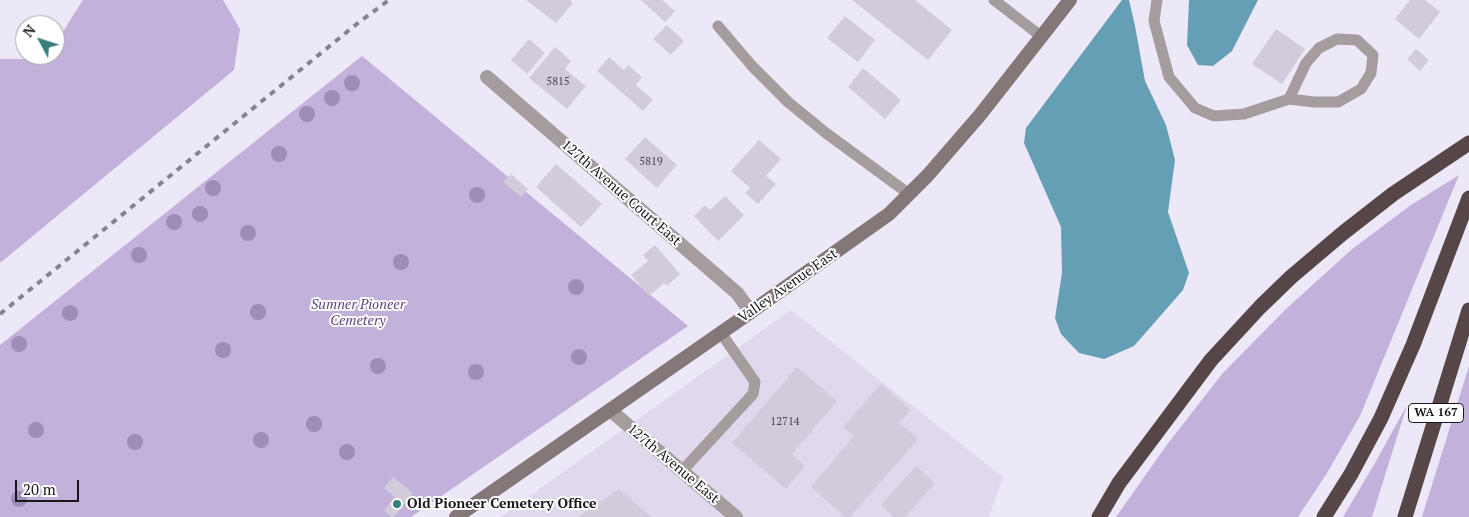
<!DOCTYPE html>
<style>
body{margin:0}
#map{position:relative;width:1469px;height:517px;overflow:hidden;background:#ede8f8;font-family:"PT Serif",serif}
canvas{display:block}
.north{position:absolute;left:15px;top:15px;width:50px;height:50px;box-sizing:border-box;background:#fff;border:1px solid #a3a2a4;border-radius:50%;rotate:310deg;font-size:14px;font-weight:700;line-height:20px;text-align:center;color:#19171c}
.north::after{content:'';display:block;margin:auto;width:18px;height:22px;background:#367f7c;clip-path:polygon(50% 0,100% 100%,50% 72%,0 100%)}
.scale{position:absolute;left:15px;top:480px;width:64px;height:22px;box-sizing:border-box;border:2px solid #19171c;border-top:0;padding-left:6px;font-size:15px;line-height:18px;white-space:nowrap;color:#19171c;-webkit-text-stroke:4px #fff;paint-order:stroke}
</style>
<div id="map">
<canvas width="1469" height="517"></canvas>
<div class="north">N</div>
<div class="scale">20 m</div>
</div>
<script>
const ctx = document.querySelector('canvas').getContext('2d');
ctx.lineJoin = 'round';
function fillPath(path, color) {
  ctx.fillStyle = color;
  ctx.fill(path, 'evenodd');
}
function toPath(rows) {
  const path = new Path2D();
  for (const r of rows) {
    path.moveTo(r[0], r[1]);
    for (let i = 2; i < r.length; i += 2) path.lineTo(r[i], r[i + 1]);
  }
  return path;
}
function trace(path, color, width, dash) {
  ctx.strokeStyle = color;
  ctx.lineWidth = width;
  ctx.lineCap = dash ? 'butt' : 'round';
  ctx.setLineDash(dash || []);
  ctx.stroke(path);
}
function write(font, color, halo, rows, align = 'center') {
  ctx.font = font + ' "PT Serif",serif';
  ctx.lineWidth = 4;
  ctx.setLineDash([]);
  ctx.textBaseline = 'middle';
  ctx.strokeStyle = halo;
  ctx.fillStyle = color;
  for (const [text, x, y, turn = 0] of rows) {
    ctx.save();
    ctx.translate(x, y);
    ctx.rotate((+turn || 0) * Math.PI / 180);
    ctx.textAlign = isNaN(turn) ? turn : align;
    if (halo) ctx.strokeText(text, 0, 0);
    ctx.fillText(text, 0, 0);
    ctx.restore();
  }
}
const industrial = toPath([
 [791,310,1003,477,989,517,500,517]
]);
const green = toPath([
 [83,0,223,0,240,29,234,70,0,263,0,59,45,59,48,55,55,55,55,44],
 [362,56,688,326,411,517,0,517,0,345],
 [1459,175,1360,416,1327,473,1298,517,1116,517,1166,446,1222,374,1286,309,1351,250,1411,205],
 [1469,366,1469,517,1422,517],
 [1407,405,1372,517,1343,517,1375,463]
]);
const water = toPath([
 [1122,0,1129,0,1135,26,1145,81,1166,125,1175,160,1168,212,1189,273,1183,290,1134,346,1104,359,1079,353,1061,334,1055,318,1062,273,1061,227,1024,143,1026,128],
 [1189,0,1258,0,1232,51,1213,66,1198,65,1187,45]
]);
const building = toPath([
 [526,0,570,0,573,3,556,23],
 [641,0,662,0,675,11,665,22],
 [852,0,915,0,952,30,928,60],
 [1410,0,1425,0,1440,12,1419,39,1395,19],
 [845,16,875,40,858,62,827,38],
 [667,25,684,41,671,55,653,39],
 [1276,29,1305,49,1282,84,1252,64],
 [529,39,545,53,527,74,511,60],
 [555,47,571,61,565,69,586,86,567,109,529,78],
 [1416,49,1429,60,1420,71,1407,59],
 [609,57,624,70,628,65,642,77,636,85,653,100,643,111,597,71],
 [863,68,901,100,885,119,848,87],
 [645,137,677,165,657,188,625,159],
 [759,140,781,159,766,176,776,184,758,204,745,193,750,188,731,171],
 [556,164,602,204,581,227,536,187],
 [511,174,528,189,521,197,503,182],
 [725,196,744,215,718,241,694,216,705,205,710,210],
 [655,245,680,274,667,286,664,283,649,296,631,275,648,261,643,255],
 [797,367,837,401,792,454,805,466,786,489,732,443],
 [881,384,911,410,899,423,918,439,850,517,845,517,811,487,854,436,843,427],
 [916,466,935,483,905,517,894,517,881,505],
 [393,477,413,493,394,517,391,517,384,511,395,497,384,488],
 [619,489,651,517,578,517]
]);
const service = toPath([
 [994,0,1042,37],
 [1157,0,1154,21,1169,77,1195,108,1214,116,1244,114,1289,99,1314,102,1338,102,1361,89,1371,73,1373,55,1357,40,1337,39,1319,48,1306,63,1289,99],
 [718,26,752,66,788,102,826,133,909,194],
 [682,471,753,394,755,382,721,333]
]);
const minor = toPath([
 [487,77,737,293,751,312],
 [610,410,736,517]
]);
const secondary = toPath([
 [456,517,738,321,889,214,928,175,980,115,1070,0]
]);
const motorway = toPath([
 [1099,517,1119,483,1211,360,1260,307,1291,277,1343,233,1393,194,1469,143],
 [1324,517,1351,474,1381,418,1413,345,1469,198],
 [1405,517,1469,310]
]);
const rail = toPath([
 [0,314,358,23,389,0]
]);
const trees = [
 [352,83],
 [332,98],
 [307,114],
 [279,154],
 [213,188],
 [477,195],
 [200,214],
 [174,222],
 [248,233],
 [139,255],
 [401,262],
 [576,287],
 [258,312],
 [70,313],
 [19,344],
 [223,350],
 [579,357],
 [378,366],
 [476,372],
 [314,424],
 [36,430],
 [261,440],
 [135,442],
 [347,452],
 [19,499]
];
const markers = [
 [397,504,5,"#367f7c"]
];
const numberNames = [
 ["5815",558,82],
 ["5819",651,162],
 ["12714",785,422]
];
const shields = [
 [1436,413,55]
];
const shieldNames = [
 ["WA 167",1436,413]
];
const streetNames = [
 ["127th Avenue Court East",621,193,41],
 ["Valley Avenue East",788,286,-35],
 ["127th Avenue East",673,464,40]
];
const parkNames = [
 ["Sumner Pioneer",358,305],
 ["Cemetery",358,321]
];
const poiNames = [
 ["Old Pioneer Cemetery Office",407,504]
];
fillPath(industrial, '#e0d9ee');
fillPath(green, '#c1b1db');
fillPath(water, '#649fb5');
fillPath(building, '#d1cbdb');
trace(service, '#a59d9d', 11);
trace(minor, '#a59d9d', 14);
trace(secondary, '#837778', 14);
trace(motorway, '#564648', 15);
trace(rail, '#86838e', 4, [6, 6]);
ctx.fillStyle = '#9e8eb6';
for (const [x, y] of trees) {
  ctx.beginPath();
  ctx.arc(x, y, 8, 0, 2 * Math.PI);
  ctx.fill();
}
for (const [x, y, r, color] of markers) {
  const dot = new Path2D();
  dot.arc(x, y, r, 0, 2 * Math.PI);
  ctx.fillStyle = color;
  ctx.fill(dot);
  trace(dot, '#fff', 2);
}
write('11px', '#47444c', null, numberNames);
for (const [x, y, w] of shields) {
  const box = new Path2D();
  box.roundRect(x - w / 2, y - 9.5, w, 19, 4);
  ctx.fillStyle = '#fff';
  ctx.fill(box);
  trace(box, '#19171c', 1);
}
write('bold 12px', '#19171c', null, shieldNames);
write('14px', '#19171c', '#fff', streetNames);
write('italic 14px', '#5e4480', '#fff', parkNames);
write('bold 14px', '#19171c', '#fff', poiNames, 'left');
</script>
